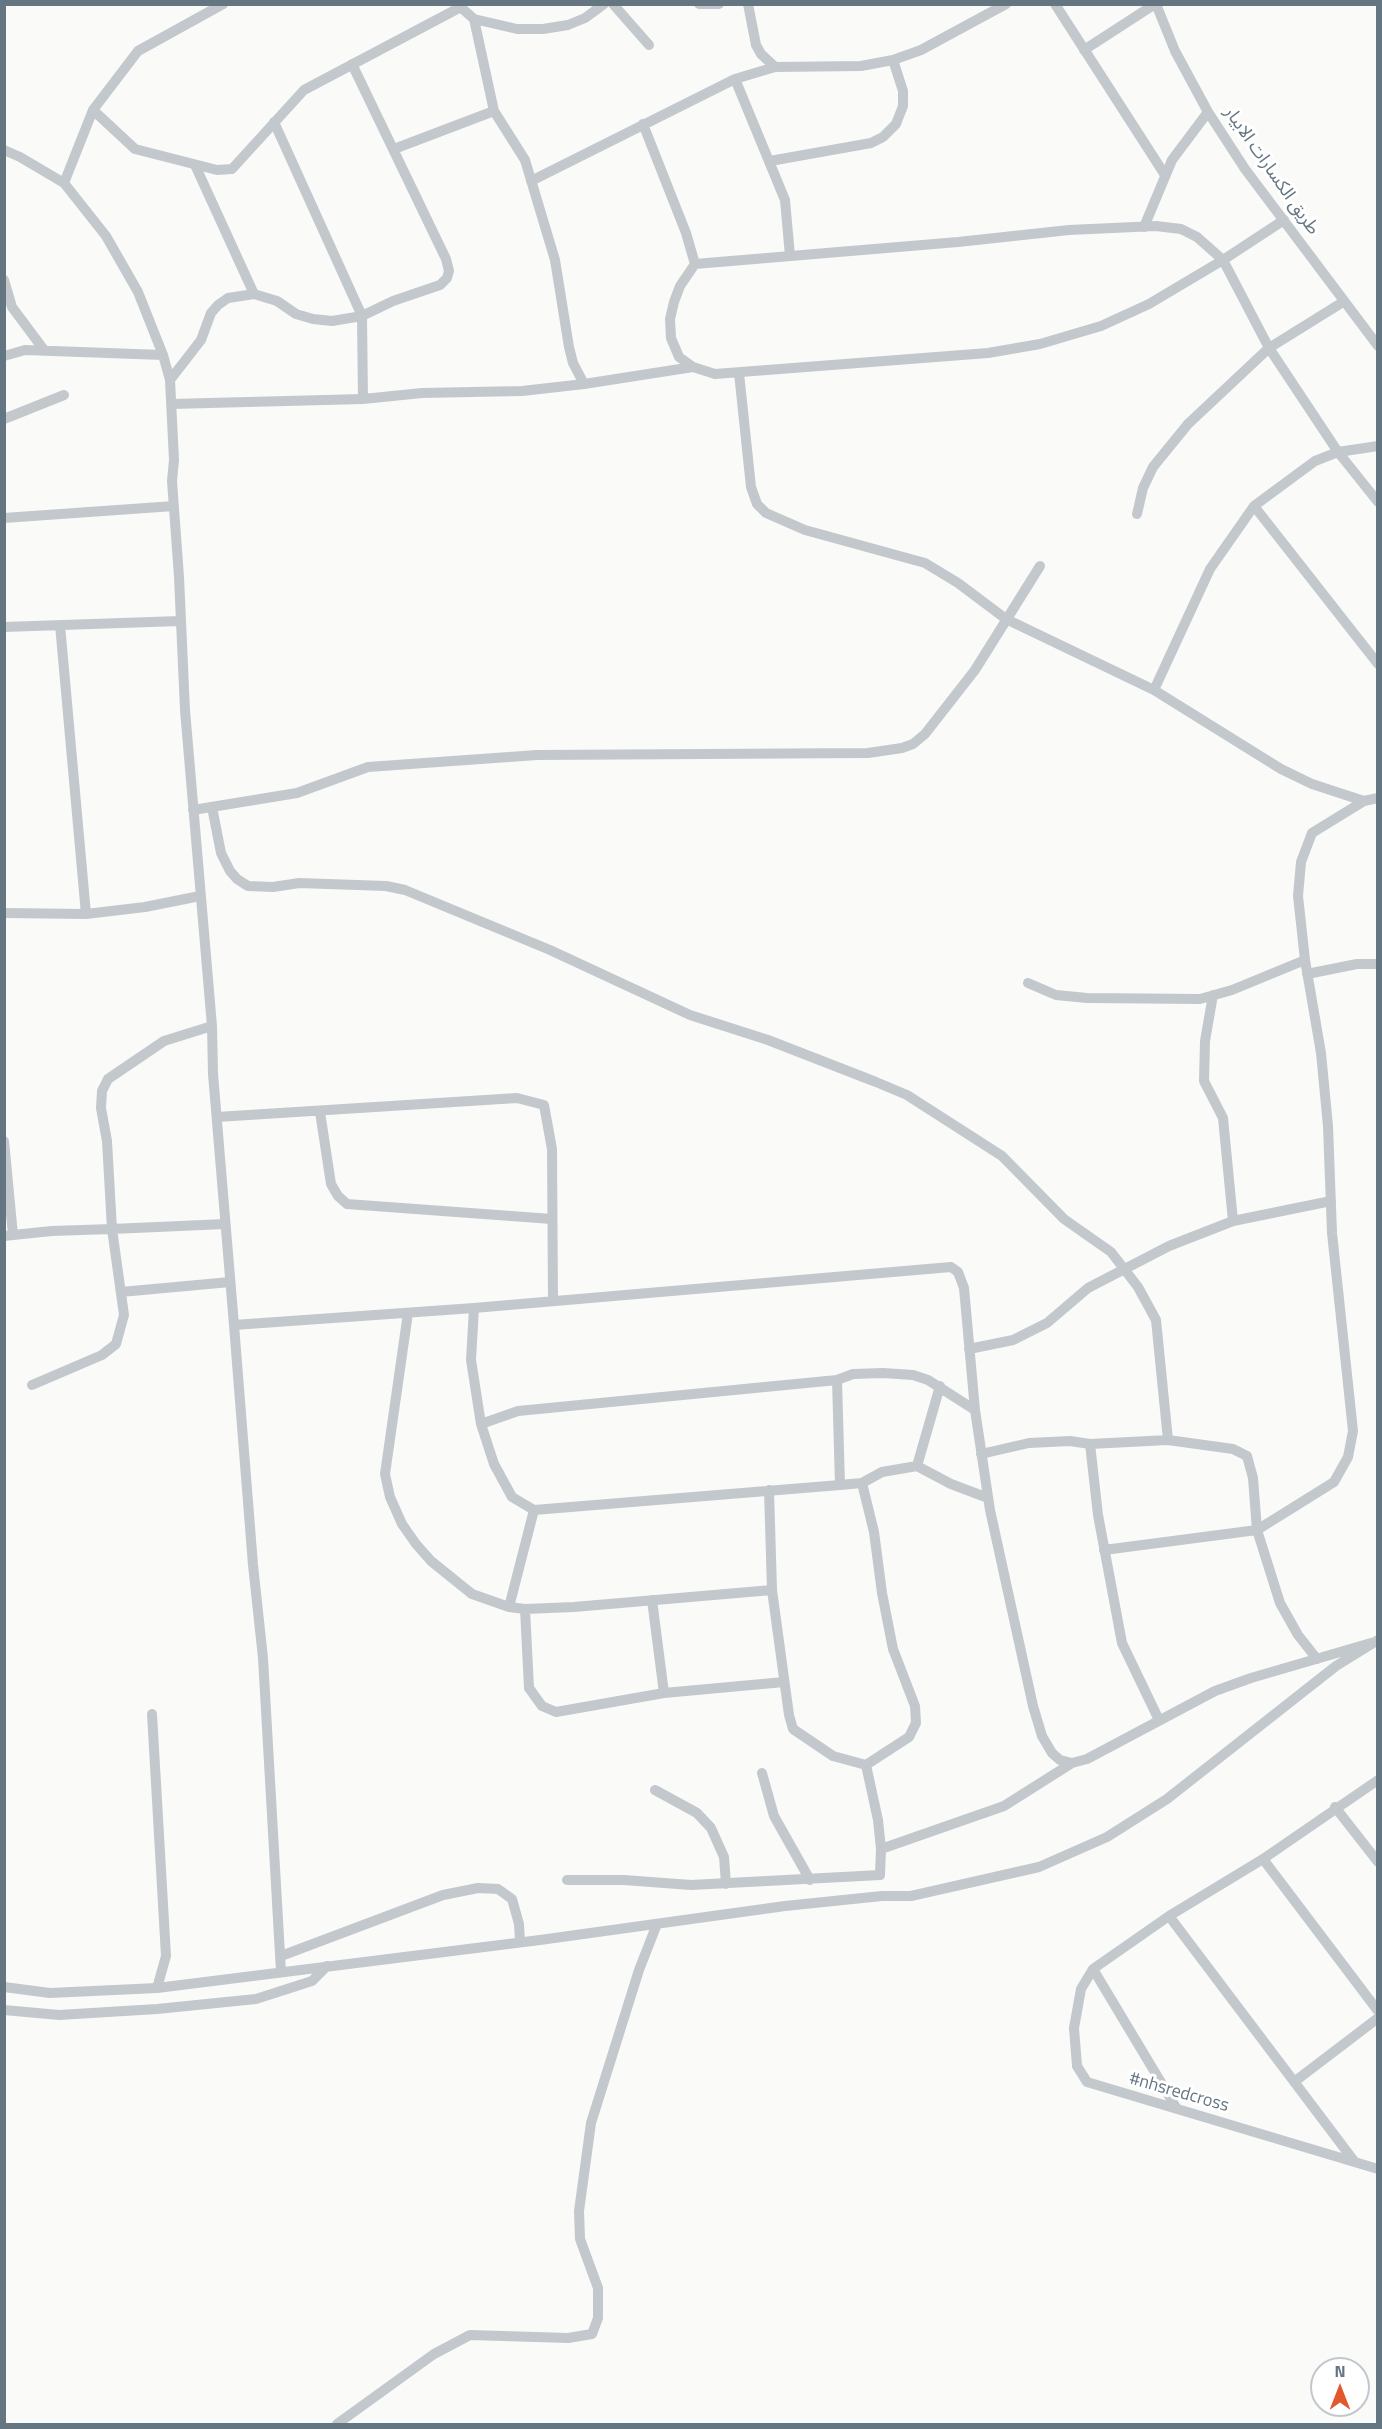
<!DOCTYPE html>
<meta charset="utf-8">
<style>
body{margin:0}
#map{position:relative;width:1382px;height:2429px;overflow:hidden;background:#fafaf8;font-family:"Titillium Web",sans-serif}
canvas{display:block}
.frame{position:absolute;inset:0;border:6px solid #657683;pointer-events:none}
.north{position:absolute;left:1310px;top:2357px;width:60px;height:60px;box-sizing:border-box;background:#fff;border:2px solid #c1c8cd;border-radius:50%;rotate:0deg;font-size:16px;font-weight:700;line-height:24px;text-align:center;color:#657683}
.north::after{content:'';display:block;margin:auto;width:21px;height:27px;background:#e4572e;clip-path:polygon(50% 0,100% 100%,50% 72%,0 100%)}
</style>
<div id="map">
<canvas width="1382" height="2429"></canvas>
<div class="frame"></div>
<div class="north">N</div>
</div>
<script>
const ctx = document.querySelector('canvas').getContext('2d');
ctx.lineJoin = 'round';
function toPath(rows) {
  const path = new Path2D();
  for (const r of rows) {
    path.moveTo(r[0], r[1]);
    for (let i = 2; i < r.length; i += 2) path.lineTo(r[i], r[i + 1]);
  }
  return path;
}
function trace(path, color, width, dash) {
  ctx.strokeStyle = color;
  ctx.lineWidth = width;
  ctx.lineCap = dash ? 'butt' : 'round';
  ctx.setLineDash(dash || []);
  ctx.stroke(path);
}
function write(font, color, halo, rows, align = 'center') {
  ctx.font = font + ' "Titillium Web","Noto Sans Arabic",sans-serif';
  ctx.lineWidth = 6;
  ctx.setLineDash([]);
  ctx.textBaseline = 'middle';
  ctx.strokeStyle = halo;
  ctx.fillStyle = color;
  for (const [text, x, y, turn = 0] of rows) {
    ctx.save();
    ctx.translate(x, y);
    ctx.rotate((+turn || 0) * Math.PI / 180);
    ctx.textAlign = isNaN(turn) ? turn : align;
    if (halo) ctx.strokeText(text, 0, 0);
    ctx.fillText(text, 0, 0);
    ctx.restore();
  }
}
const minor = toPath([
 [457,4,474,19,517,29,543,29,568,25,585,18,604,4],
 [613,4,649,45],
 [699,4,719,4],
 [748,4,756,45,761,54,775,67],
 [1055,4,1165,175],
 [1156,4,1175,51,1208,112,1245,169,1378,346],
 [474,19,494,111,525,160,555,260,569,347,573,363,584,384,693,367],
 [1084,50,1155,4],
 [735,79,785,200,790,256],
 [93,110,135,149,217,170,232,169,304,90,459,8],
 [274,122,362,316,363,399],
 [643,124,686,233,695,264,680,286,674,302,670,319,671,338,679,357,693,367,715,374,988,353,1040,344,1101,326,1149,304,1223,260,1284,220],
 [394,149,494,111],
 [4,150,20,157,64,183,106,236,138,292,163,355,170,380,174,460,172,481,179,577,185,710,212,1026,213,1074,234,1325,474,1308,951,1267,958,1272,964,1288,975,1410,990,1510,1033,1706,1042,1736,1052,1753,1060,1760,1072,1763,1087,1759,1215,1691,1251,1678,1371,1643],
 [770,161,871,143,883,137,896,124,903,106,903,91,893,60],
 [195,165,254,294],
 [531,181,735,79,775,67,861,66,893,60,921,50,1006,4],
 [64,183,93,110,138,51,223,4],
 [1144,227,1172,160,1208,112],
 [695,264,958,242,1069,230,1156,226,1181,229,1197,237,1223,260,1269,348,1338,452,1378,502],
 [4,280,12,307,44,350],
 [4,356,25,350,163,355],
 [739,373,751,487,757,504,766,513,805,530,925,563,958,583,1006,619,1154,690,1281,769,1312,784,1364,801,1378,798],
 [170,380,201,340,211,313,218,305,228,298,254,294,277,301,296,314,313,319,332,321,362,316,393,301,440,285,447,278,449,271,446,259,352,64],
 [171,404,363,399,422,393,522,391,584,384],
 [4,419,64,395],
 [1378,446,1338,452,1315,461,1254,506,1378,664],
 [1137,514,1143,488,1153,467,1188,424,1269,348,1343,302],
 [4,518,174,506],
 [60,625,86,914],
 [4,627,180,621],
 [1154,690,1210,569,1254,506],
 [212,807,221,853,230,871,237,879,248,886,273,887,299,883,386,886,405,890,550,950,690,1015,768,1040,876,1082,907,1095,1002,1156,1064,1219,1111,1252,1138,1287,1156,1320,1168,1440],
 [193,810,297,793,368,767,537,755,868,753,902,748,913,744,925,734,975,670,1040,566],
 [4,913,86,914,145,907,200,896],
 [1307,974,1357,964,1378,964],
 [1028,983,1056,995,1087,998,1200,999,1232,990,1305,960],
 [1213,995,1205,1041,1204,1081,1223,1118,1233,1221],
 [212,1026,164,1041,108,1079,102,1091,101,1108,107,1141,112,1229,225,1224],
 [320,1112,331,1184,338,1196,347,1204,552,1219],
 [217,1117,517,1098,544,1105,552,1149,553,1301],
 [4,1141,13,1235,4,1236],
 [13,1235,52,1231,112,1229,124,1315,116,1344,102,1355,32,1385],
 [121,1292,230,1282],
 [474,1308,471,1360,481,1424],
 [408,1313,385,1474,390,1497,402,1524,416,1544,431,1561,472,1594,509,1607,525,1609,574,1607,772,1590],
 [234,1325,253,1565,263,1658,281,1972],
 [969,1349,1013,1340,1047,1323,1088,1288,1169,1246,1233,1221,1331,1201],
 [837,1380,840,1485],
 [975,1410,928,1380,913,1375,883,1373,853,1374,837,1380,518,1411,481,1424,494,1464,512,1497,534,1510,840,1485,862,1483,882,1472,917,1466,951,1484,988,1498],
 [1090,1444,1168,1440,1233,1449,1247,1456,1253,1478,1257,1530,1280,1603,1298,1635,1317,1659],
 [981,1454,1029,1443,1070,1441,1090,1444,1098,1515,1122,1643,1159,1720],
 [917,1466,940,1386],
 [862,1483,874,1532,882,1593,893,1649,915,1706,916,1723,909,1737,866,1765],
 [769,1490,772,1590,789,1715,793,1729,833,1756,866,1765,878,1820,881,1849,1004,1806,1072,1763],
 [1104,1550,1257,1530,1334,1482,1348,1457,1353,1431,1332,1233,1328,1126,1321,1053,1305,960,1298,896,1301,862,1312,833,1364,801],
 [652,1600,664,1693],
 [509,1607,534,1510],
 [525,1609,529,1688,542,1706,556,1712,664,1693,784,1682],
 [152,1714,166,1956,157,1988],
 [762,1773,774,1816,810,1880],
 [1378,1780,1263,1859,1169,1916,1093,1969,1081,1989,1074,2028,1077,2066,1087,2082,1378,2169],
 [655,1790,697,1813,711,1828,724,1857,726,1884],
 [1335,1807,1378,1862],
 [1263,1859,1378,2011],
 [567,1880,624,1880,691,1885,880,1875,881,1849],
 [1169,1916,1354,2161],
 [281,1956,443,1895,478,1888,498,1889,512,1899,519,1924,520,1942],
 [1093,1969,1177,2109],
 [4,1987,50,1993,157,1988,540,1940,785,1906,882,1896,911,1896,1039,1867,1107,1837,1167,1799,1336,1666,1378,1640],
 [4,2010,59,2015,157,2009,256,1999,312,1981,327,1966],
 [1294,2082,1378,2018],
 [337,2424,434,2354,470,2335,568,2338,592,2334,598,2318,598,2288,580,2239,579,2211,591,2123,639,1970,657,1924]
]);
const streetNames = [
 ["طريق الكسارات الابيار",1271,171,55],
 ["#nhsredcross",1179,2093,16]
];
trace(minor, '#c3c8cc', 10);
write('18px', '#657683', '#fff', streetNames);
</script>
